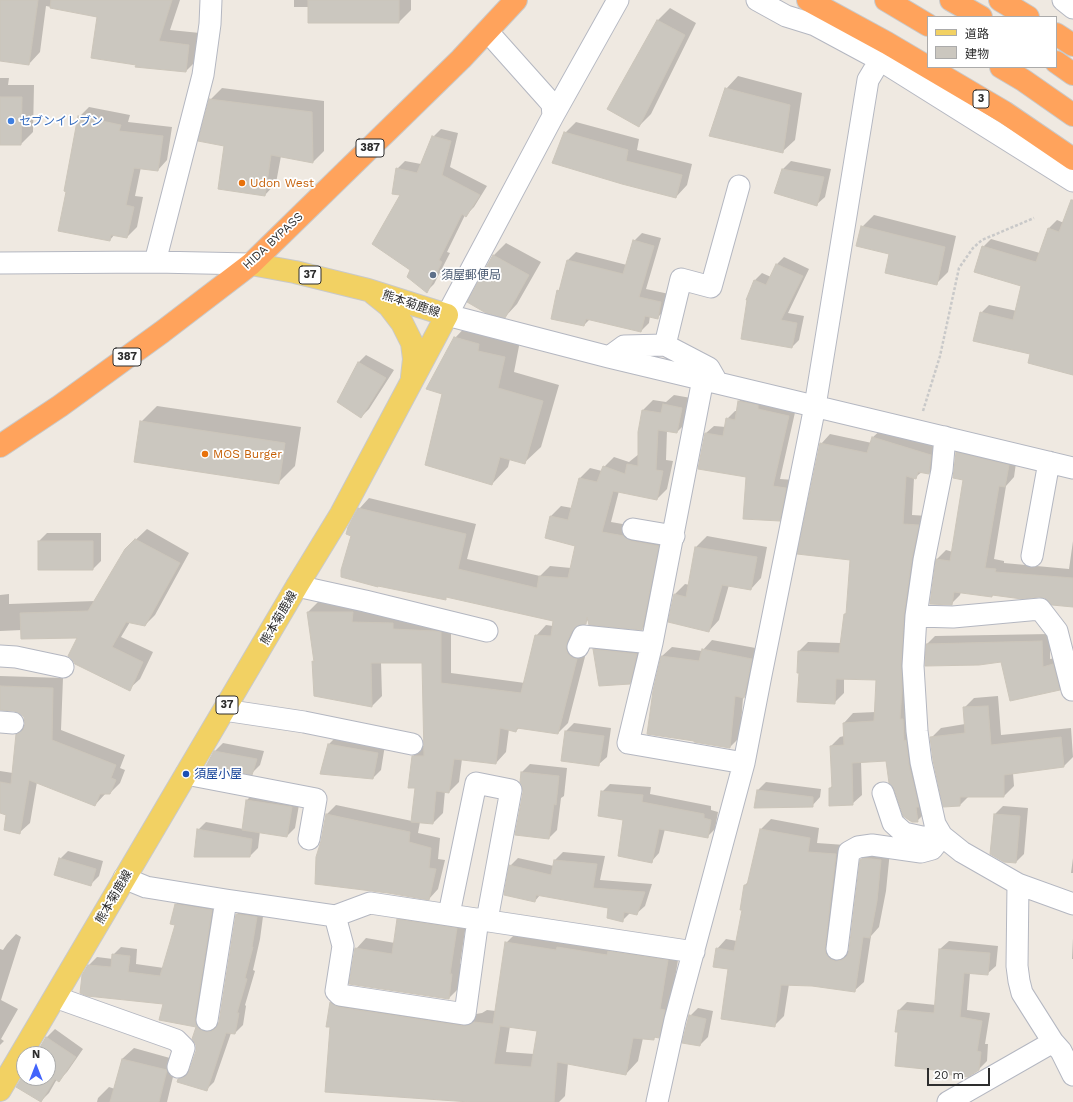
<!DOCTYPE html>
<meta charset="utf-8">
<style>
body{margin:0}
#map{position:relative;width:1073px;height:1102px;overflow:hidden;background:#efe9e1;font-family:"Work Sans","Noto Sans JP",sans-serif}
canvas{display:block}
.legend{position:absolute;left:927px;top:16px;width:130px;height:52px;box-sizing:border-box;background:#fff;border:1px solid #ababab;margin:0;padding:5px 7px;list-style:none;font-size:12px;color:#2e2e2e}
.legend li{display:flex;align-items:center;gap:8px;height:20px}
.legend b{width:20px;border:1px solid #ababab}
.north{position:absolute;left:16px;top:1046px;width:40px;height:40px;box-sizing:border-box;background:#fff;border:1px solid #ababab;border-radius:50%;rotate:0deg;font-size:11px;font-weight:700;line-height:16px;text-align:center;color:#2e2e2e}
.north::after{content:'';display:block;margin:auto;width:14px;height:18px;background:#4264fb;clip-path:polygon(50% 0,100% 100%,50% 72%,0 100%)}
.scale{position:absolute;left:927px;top:1068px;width:63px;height:18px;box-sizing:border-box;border:2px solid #2e2e2e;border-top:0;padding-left:5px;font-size:12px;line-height:14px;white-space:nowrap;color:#2e2e2e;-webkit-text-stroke:3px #fff;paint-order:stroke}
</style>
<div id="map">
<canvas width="1073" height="1102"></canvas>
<ul class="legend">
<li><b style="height:5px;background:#f2d163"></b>道路</li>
<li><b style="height:11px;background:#cbc7bf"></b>建物</li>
</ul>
<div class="north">N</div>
<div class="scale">20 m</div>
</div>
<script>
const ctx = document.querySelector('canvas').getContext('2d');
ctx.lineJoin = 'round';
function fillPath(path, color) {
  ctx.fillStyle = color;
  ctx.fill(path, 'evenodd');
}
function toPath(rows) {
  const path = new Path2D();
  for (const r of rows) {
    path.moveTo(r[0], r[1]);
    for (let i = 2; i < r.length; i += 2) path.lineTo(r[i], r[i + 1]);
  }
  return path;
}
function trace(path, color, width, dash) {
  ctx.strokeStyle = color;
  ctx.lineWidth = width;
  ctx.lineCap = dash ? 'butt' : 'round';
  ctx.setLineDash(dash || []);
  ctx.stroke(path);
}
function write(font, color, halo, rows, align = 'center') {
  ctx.font = font + ' "Work Sans","Noto Sans JP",sans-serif';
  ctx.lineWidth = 3.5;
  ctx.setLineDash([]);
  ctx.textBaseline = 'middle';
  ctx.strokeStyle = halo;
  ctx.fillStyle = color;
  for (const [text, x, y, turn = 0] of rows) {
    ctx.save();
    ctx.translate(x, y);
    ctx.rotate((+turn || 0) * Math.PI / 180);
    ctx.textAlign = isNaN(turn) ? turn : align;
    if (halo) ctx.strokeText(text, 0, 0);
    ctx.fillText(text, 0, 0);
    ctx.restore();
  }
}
const shadow = toPath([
 [0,0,180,0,170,30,200,33,197,60,186,71,137,64,99,17,46,6,40,52,29,64,0,60],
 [294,0,411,0,411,10,399,22,309,7,294,7],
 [670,8,696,23,651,114,639,126,608,109,658,20],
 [738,76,802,93,795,140,782,152,726,89],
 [0,78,9,78,8,85,34,85,33,132,21,144,0,144],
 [222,88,324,101,324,151,313,162,281,156,276,183,265,195,226,145,210,100],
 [89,107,130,115,128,122,172,127,167,160,158,170,141,167,135,196,143,197,137,227,127,237,115,234,110,240,67,191,79,117],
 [576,122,639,139,637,150,692,164,687,185,676,197,565,133],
 [441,129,458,133,450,167,487,186,474,207,466,215,465,215,447,252,450,253,434,284,426,292,411,270,402,194,397,169,405,161,421,164,433,137],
 [791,161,831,169,825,197,816,205,783,169],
 [874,215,956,236,948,272,936,284,862,227],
 [1073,216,1073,374,1031,354,981,313,989,305,1017,311,1022,286,983,247,991,239,1040,253,1049,228,1057,220,1064,223],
 [642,233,661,238,646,289,669,294,665,310,657,318,650,316,649,323,641,331,590,319,584,325,558,291,561,288,568,260,576,252,627,265,634,241],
 [506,243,541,262,517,304,505,317,469,302,494,255],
 [784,257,809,269,788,313,804,316,799,340,792,347,747,299,755,280,762,273,771,277,777,264],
 [471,321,520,341,514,372,559,385,541,447,524,463,510,459,508,467,492,484,443,393,455,338],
 [366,355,394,370,369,409,361,417,358,363],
 [747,393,796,408,780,479,794,480,787,513,779,520,747,476,706,433,714,426,726,427,727,419,735,411,737,411,739,401],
 [674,395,691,398,687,422,677,432,667,430,666,460,673,461,667,489,657,499,619,491,611,522,634,526,668,536,652,619,642,629,589,619,585,623,580,624,577,631,587,649,568,723,558,733,519,728,516,731,509,729,506,752,496,763,462,759,459,782,449,792,445,791,443,813,433,823,420,822,418,833,440,838,438,859,445,860,438,889,429,899,322,841,327,814,336,805,412,821,416,787,413,756,423,746,425,746,423,662,381,662,382,696,372,706,313,662,315,660,308,612,318,602,363,602,362,612,403,613,451,622,451,673,525,683,536,636,546,625,553,626,554,621,448,596,445,598,379,585,377,586,341,576,359,509,369,498,476,524,467,559,540,576,550,566,571,568,576,545,546,538,551,516,561,506,572,508,580,478,590,468,602,471,604,467,614,457,629,462,639,454,639,432,643,410,653,400,666,402],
 [157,406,301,427,295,466,278,483,141,422],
 [883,428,940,445,938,464,929,473,922,472,914,478,912,515,928,516,913,605,927,811,917,821,910,821,904,816,886,760,861,761,862,795,852,804,830,788,833,785,831,746,840,737,844,736,844,723,853,713,876,712,877,679,844,678,844,693,834,703,800,672,799,651,808,642,841,643,845,614,847,612,851,559,821,444,830,434,872,443,873,437],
 [965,444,1017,456,1014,477,1006,486,994,559,1004,561,1004,563,1069,569,1073,541,1073,606,1046,597,994,594,992,596,961,592,960,595,951,604,931,603,937,559,946,550,953,552,965,479,957,453],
 [147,529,189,553,155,615,145,625,130,622,121,637,153,652,140,679,129,689,78,637,22,630,0,631,0,595,9,594,9,604,95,601,126,549],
 [47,533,101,533,101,561,93,569,39,569,39,541],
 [707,536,767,547,761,578,751,589,729,585,719,620,709,631,675,594,685,584,690,585,696,547],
 [1050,634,1050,659,1061,657,1067,681,1059,689,1002,661,927,644,935,636],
 [712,640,761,649,753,688,743,698,740,737,730,747,695,741,662,656,672,647,702,651],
 [602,641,645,646,638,674,629,683,594,649],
 [0,676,63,678,61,730,125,755,120,768,125,770,120,783,110,793,106,793,95,805,37,782,30,823,20,832,7,814,0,812,0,771,13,773,17,735,26,724,25,717,20,712,14,710,0,709],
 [998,696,1001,735,1071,728,1073,757,1064,766,1013,773,1014,786,1004,796,969,796,960,805,931,738,941,728,965,724,964,708,974,698],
 [574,723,611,728,607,757,598,765,562,760,566,731],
 [337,736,385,745,381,770,373,778,329,744],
 [223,743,264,751,260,765,252,773,215,751],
 [530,764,567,768,564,796,561,798,557,830,549,838,524,792,522,772],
 [766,782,821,789,820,797,812,806,756,807,758,790],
 [610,784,651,787,650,794,711,806,711,810,718,812,715,829,707,837,665,829,659,853,651,862,624,819,602,792],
 [255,792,300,799,295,828,287,836,260,831,258,848,250,856,198,830,206,822,243,829,247,800],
 [1003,806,1028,808,1024,854,1016,862,995,814],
 [771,819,819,828,817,843,845,845,845,952,850,951,861,860,871,850,890,851,886,891,879,927,871,936,864,982,854,991,812,985,789,984,784,1016,774,1026,729,968,717,949,726,939,737,941,743,909,745,885,749,881,761,829],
 [68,851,103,861,99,876,91,884,60,859],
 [563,852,605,856,600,880,652,884,645,906,636,914,630,913,622,921,609,907,540,895,535,901,510,866,518,858,554,866,555,860],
 [1073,858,1073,873,1071,873],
 [184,896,220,902,214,1024,219,1023,220,1022,237,914,245,906,264,909,260,939,253,970,255,971,245,1005,246,1006,243,1025,235,1033,231,1033,214,1082,206,1090,179,1079,187,1071,191,1070,197,1051,197,1026,164,1004,89,965,97,957,113,959,113,955,121,947,137,949,136,964,164,968,176,924,176,904],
 [408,910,467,918,460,964,462,964,459,988,449,998,356,949,366,938,395,943,398,920],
 [519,930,680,948,672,997,671,1025,658,1037,656,1036,654,1039,643,1038,638,1061,626,1074,568,1063,565,1096,559,1102,481,1102,331,1027,327,1026,331,1002,343,990,351,995,476,1014,482,1013,487,1010,496,1011,506,943],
 [510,1026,538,1030,534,1054,506,1052],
 [16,934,21,937,1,1000,18,1009,1,1039,4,1041,0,1045,0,949,3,950,7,944],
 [1073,938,1073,959,1072,959],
 [949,941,998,946,996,966,987,974,970,973,967,1010,990,1013,985,1044,988,1044,987,1061,978,1070,945,1070,899,1031,896,1031,899,1010,907,1002,936,1005,940,949],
 [698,1008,713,1011,708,1037,700,1045,690,1016],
 [55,1029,83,1049,67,1072,59,1080,57,1079,49,1093,41,1101,18,1087,24,1076,24,1078,48,1078,48,1054,37,1054,47,1037],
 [134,1048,177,1060,167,1102,97,1102,98,1098,109,1087,115,1089,122,1059]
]);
const building = toPath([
 [0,0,38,0,29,65,0,61,0,0],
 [51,0,172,0,159,41,189,45,186,72,135,67,136,65,91,58,97,17,50,8,51,0],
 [308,0,399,0,399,23,308,23,308,0],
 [657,20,685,35,639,127,607,109,657,20],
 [725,88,790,105,783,153,709,136,725,88],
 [0,97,22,97,21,145,0,145,0,97],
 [209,99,312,112,313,163,271,155,265,196,218,189,224,146,198,141,209,99],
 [78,116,121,125,119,131,163,136,158,171,134,168,126,205,134,207,127,238,111,235,110,241,58,231,66,192,64,191,78,116],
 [564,132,628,150,626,161,682,175,676,198,622,184,552,163,564,132],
 [432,136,451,141,442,175,480,195,466,217,462,214,439,260,442,262,427,293,407,277,410,270,372,244,400,195,392,194,396,168,417,173,432,136],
 [782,169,824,177,817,206,774,193,782,169],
 [1071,200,1073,200,1073,375,1028,363,1030,354,973,341,980,312,1013,320,1021,286,974,272,982,246,1036,262,1048,228,1059,232,1071,200],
 [861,226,945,247,937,285,885,273,889,254,856,246,861,226],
 [633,240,654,246,639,297,661,302,658,319,645,316,641,332,586,319,584,326,551,319,557,290,559,291,567,260,623,274,633,240],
 [493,255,529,275,505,318,486,313,467,302,493,255],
 [776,264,803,276,781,320,797,323,792,348,741,339,747,300,746,300,754,280,766,285,776,264],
 [454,337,479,344,478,351,505,357,498,388,543,401,525,464,500,457,492,485,425,465,442,394,426,389,454,337],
 [358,362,386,378,361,418,337,402,358,362],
 [738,401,758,405,758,409,789,416,773,486,786,488,780,521,743,519,746,477,698,469,705,433,723,436,726,418,735,420,738,401],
 [663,404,682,408,677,433,658,430,656,470,663,471,657,500,613,491,602,532,624,536,631,541,659,546,642,630,589,625,587,617,586,624,577,626,572,631,567,642,566,649,568,654,573,658,577,659,558,734,517,728,516,732,500,728,496,764,454,759,449,793,436,791,433,824,411,822,415,788,408,788,412,756,424,756,422,663,371,663,372,707,314,696,312,661,314,662,307,612,353,612,352,622,393,623,393,629,435,631,441,632,441,683,521,693,535,635,551,636,553,621,446,597,446,600,378,586,378,587,341,577,341,570,351,536,346,534,348,527,358,508,466,534,458,569,537,588,539,576,568,578,575,546,545,538,550,516,568,520,579,478,597,482,603,466,625,474,627,464,638,466,638,432,642,410,661,413,663,404],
 [140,421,285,443,279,484,134,462,140,421],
 [872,437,931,455,929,474,918,472,916,479,906,476,903,524,919,525,912,558,904,614,901,665,902,689,900,719,903,719,904,741,906,740,909,765,919,807,916,807,918,822,912,822,903,816,894,789,889,783,886,761,852,763,853,805,829,806,829,788,832,788,830,746,844,745,843,723,874,721,876,680,836,679,835,704,797,702,799,673,797,673,798,651,839,653,844,614,846,614,850,560,797,554,820,443,867,453,872,437],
 [956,452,1009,465,1005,487,999,486,985,568,996,569,995,572,1073,578,1073,607,1052,605,1045,598,1039,597,1022,599,992,595,992,597,954,592,952,605,930,604,936,559,950,561,963,480,953,478,956,452],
 [135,539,180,563,145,626,126,622,112,647,143,662,130,691,75,664,71,658,68,656,77,638,21,639,20,613,88,611,125,549,135,539],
 [38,541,93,541,93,570,38,570,38,541],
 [695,547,757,557,751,590,722,585,709,632,668,622,674,594,686,597,695,547],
 [1042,641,1043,667,1053,664,1060,690,1010,701,1001,662,979,665,925,666,926,644,1042,641],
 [593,649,637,654,630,684,599,686,593,649],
 [702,649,752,659,744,698,735,696,730,748,694,742,694,741,647,734,653,691,661,656,699,661,702,649],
 [0,686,53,688,52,740,116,765,111,778,116,780,110,794,100,794,95,806,29,780,20,834,4,830,6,815,0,813,0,782,11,784,16,734,23,730,25,724,24,717,19,713,14,711,0,710,0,686],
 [988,706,991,745,1061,737,1064,767,1004,775,1004,797,960,797,960,806,943,807,933,760,930,737,965,733,963,707,988,706],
 [565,731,604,736,599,766,561,761,565,731],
 [328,744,378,753,373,779,320,774,328,744],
 [214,751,257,759,252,775,206,766,214,751],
 [521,772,559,776,556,805,554,804,549,839,515,835,523,792,522,786,520,782,521,772],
 [757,790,813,797,813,807,754,808,757,790],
 [601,791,643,795,642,802,704,814,704,818,711,820,708,838,659,829,652,863,618,856,623,820,598,816,601,791],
 [246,800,292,807,287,837,242,830,246,800],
 [326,814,410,832,409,842,431,848,429,868,436,869,429,900,388,893,315,884,316,857,321,841,326,814],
 [994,814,1020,816,1016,863,1004,862,990,854,994,814],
 [197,829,252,839,250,857,194,857,197,829],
 [760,829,810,838,808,852,836,854,825,948,826,954,830,959,835,961,842,960,847,956,849,950,860,860,863,858,881,860,877,901,870,938,863,937,855,992,812,986,781,985,775,1027,721,1019,728,969,713,967,716,948,734,951,742,910,740,910,744,885,747,885,760,829],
 [59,858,96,869,91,886,54,875,59,858],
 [554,860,597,864,593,888,645,892,637,915,624,912,623,922,607,918,608,908,536,895,535,902,504,895,509,865,551,875,554,860],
 [175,904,212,910,195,1018,196,1024,199,1029,206,1032,212,1031,216,1028,219,1022,236,914,257,917,252,947,253,947,245,978,247,979,237,1013,239,1013,235,1034,226,1033,207,1091,177,1082,178,1079,186,1076,189,1071,196,1051,196,1045,192,1039,196,1027,159,1020,163,1004,87,996,80,993,82,975,88,965,111,967,112,954,130,956,128,972,160,976,175,925,170,924,175,904],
 [397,919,457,928,450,974,452,974,449,999,349,984,355,948,392,954,397,919],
 [505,942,556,950,557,947,607,955,608,951,668,960,660,1009,665,1010,659,1038,654,1037,654,1040,633,1038,626,1075,557,1062,554,1102,470,1102,325,1092,330,1027,326,1027,330,1002,338,1007,463,1026,469,1025,474,1022,493,1024,505,942],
 [500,1026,537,1031,531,1067,494,1064,500,1026],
 [939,949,990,953,988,975,964,973,960,1017,982,1021,977,1051,981,1052,979,1070,968,1077,944,1074,944,1071,895,1066,898,1032,895,1032,898,1010,934,1013,939,949],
 [689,1015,706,1019,700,1046,682,1043,689,1015],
 [46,1037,76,1057,59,1082,55,1079,41,1102,16,1087,24,1074,24,1078,48,1078,48,1054,36,1054,46,1037],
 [122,1059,167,1070,159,1102,110,1102,122,1059]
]);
const path = toPath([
 [923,411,940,356,959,268,973,248,982,240,1034,218]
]);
const minor = toPath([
 [618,0,553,116,447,315,609,357,1073,468],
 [757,0,786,16,815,25,880,60,1073,181],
 [1063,0,1073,8],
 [487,31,545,96,552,104,553,116],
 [155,262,203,75,210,24,211,0],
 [0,263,155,262,251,264],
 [665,345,681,279,711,287,739,186],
 [609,357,624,346,665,345,709,368,717,382],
 [703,379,652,643,628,743,744,763],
 [945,437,942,470,924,560,916,616,913,666,917,731,921,762,935,824,942,836,962,852,1018,884,1073,904],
 [633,529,674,536],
 [1032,556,1049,462],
 [297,586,365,601,487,631],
 [916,616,953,617,1040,609,1057,631,1072,690],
 [578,647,583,636,652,643],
 [0,656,16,657,63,667],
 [224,710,304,722,412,744],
 [0,722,13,723],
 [186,774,316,799,309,839],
 [124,878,146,887,226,900,335,916,370,903,694,952],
 [1018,884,1017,966,1019,981,1022,993,1053,1042,1061,1051,1073,1075],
 [449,914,476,783,511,790,487,920],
 [335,916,343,946,336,991,340,995,465,1014,478,919],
 [837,949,849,852,858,847,872,845,921,852,932,849,942,836,922,837,904,833,893,823,883,793],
 [55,997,176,1040,184,1048,178,1067],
 [207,1020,226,900],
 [657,1102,675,1020,744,763,761,675,815,406,868,80,880,60],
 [948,1102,1053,1042]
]);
const major = toPath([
 [374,294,389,306,402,323,412,343,414,359,412,377],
 [0,1090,297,586,341,514,447,315,368,290,295,272,251,264]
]);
const highway = toPath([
 [808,0,887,43,1004,112,1073,159],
 [886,0,928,25],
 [951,0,981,17],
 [1000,0,1028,17],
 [1056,34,1073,45],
 [1056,62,1073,74],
 [1001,67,1023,80,1073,115],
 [0,446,60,406,162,332,251,264,461,59,516,0]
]);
const markers = [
 [11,121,4,"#3f7fe0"],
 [242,183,4,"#e8710a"],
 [433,275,4,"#5c6f8a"],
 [205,454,4,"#e8710a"],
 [186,774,4,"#1a4fb4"]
];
const shields = [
 [981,99,16],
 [370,148,28],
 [310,275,22],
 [127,357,28],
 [227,705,22]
];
const shieldNames = [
 ["3",981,99],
 ["387",370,148],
 ["37",310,275],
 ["387",127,357],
 ["37",227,705]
];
const shopNames = [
 ["セブンイレブン",19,121]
];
const foodNames = [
 ["Udon West",250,183],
 ["MOS Burger",213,454]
];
const streetNames = [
 ["HIDA BYPASS",273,241,-43],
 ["熊本菊鹿線",411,304,18],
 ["熊本菊鹿線",279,618,-60],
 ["熊本菊鹿線",114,897,-60]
];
const serviceNames = [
 ["須屋郵便局",441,275]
];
const transitNames = [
 ["須屋小屋",194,774]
];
fillPath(shadow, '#0003');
fillPath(building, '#cbc7bf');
trace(building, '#cbc5ba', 1);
trace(minor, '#b4b7c1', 23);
trace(major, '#c9c9c9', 24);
trace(highway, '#c9c9c9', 24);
trace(path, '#c9c9c9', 2.5, [3, 2]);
trace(minor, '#fff', 21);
trace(major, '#f2d163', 22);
trace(highway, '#ffa35c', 22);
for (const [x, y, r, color] of markers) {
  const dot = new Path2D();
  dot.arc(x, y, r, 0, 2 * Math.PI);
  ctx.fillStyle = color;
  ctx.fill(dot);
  trace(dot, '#fff', 1.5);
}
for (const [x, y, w] of shields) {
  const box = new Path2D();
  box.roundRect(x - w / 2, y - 9, w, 18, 3);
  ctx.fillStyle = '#fff';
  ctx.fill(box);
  trace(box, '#2e2e2e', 1);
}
write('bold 11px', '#2e2e2e', null, shieldNames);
write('12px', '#366cbe', '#fff', shopNames, 'left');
write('12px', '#c56008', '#fff', foodNames, 'left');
write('12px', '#2e2e2e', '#fff', streetNames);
write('12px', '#4e5e75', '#fff', serviceNames, 'left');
write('12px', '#164399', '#fff', transitNames, 'left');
</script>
